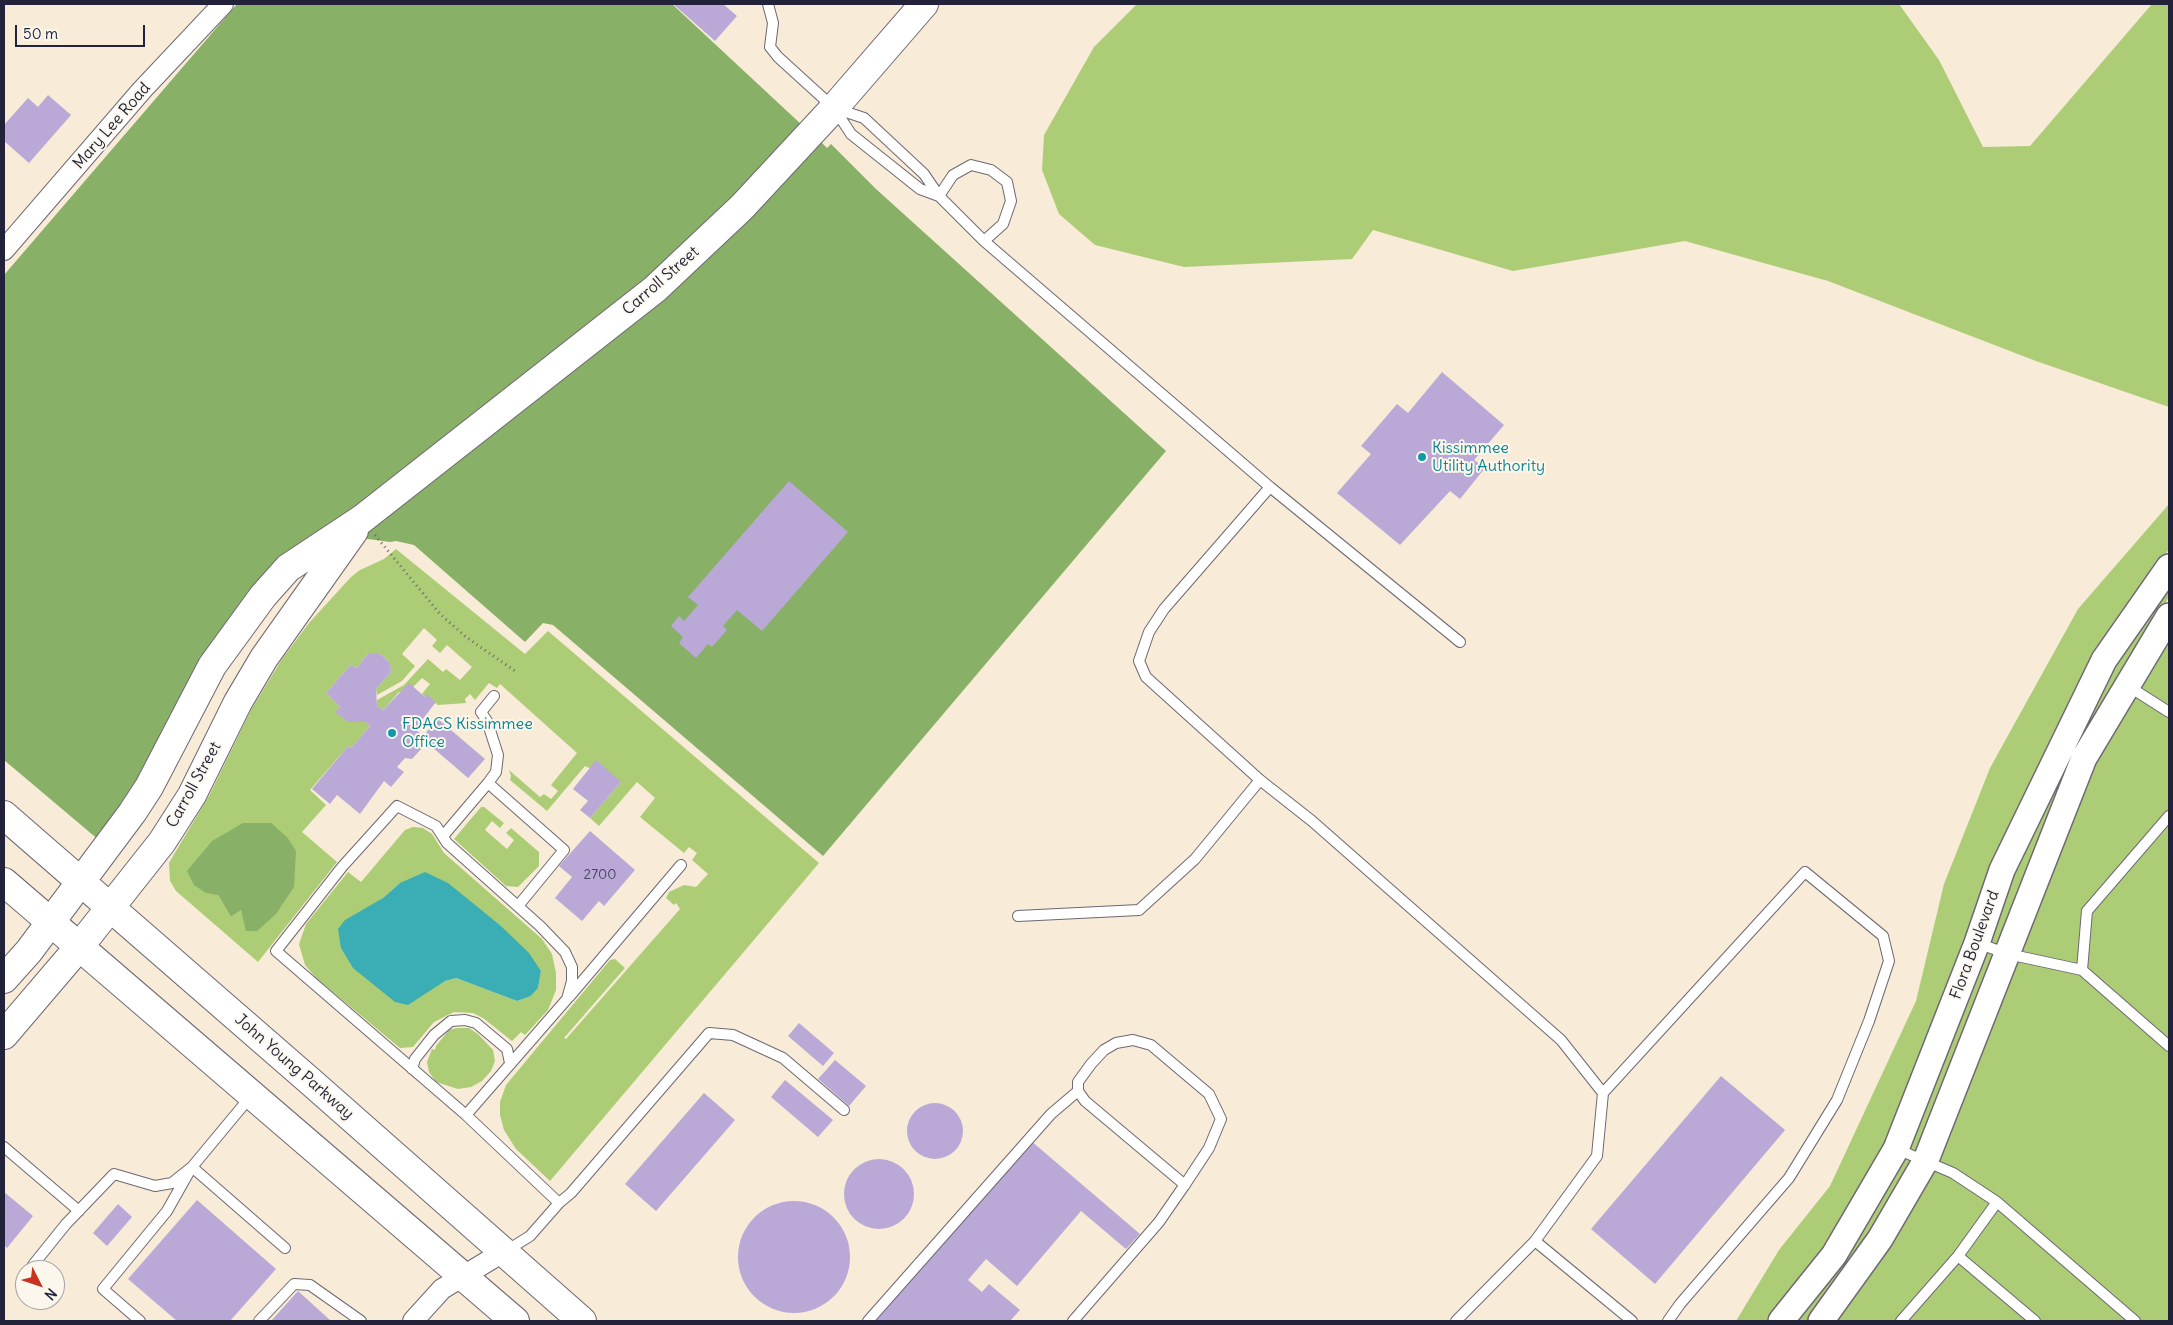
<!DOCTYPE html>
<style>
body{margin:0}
#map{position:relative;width:2173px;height:1325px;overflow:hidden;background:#f8ebd7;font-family:Delius,sans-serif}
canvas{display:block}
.frame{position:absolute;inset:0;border:5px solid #22223b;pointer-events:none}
.north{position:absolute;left:15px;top:1260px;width:50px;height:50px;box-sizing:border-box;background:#fbf7ec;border:1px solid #a4a2a5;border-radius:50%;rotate:131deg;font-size:14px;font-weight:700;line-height:20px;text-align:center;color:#22223b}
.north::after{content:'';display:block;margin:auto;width:18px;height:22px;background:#c8321e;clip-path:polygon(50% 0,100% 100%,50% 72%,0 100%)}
.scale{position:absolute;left:15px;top:25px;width:130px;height:22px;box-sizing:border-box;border:2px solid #22223b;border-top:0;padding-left:6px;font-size:15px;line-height:18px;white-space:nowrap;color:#22223b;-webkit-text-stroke:4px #fbf7ec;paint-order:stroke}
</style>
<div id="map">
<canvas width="2173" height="1325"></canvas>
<div class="frame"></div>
<div class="north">N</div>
<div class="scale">50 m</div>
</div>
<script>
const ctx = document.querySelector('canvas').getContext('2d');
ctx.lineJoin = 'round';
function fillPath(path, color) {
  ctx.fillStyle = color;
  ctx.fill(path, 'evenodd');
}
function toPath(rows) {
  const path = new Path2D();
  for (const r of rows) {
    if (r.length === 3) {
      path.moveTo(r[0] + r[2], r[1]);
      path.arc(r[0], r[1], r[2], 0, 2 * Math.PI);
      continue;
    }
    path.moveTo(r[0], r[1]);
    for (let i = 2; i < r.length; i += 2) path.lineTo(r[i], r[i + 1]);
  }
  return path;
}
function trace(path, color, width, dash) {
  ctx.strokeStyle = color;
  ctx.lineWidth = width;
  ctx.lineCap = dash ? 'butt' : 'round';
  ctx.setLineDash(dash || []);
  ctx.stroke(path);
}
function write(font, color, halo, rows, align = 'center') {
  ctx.font = font + ' Delius,sans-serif';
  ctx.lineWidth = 4;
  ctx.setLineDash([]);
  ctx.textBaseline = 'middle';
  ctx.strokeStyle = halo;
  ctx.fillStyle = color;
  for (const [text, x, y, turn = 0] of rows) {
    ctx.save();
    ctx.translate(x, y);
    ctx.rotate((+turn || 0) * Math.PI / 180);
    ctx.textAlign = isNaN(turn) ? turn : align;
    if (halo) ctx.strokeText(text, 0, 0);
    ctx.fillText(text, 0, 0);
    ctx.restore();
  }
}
const green = toPath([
 [1137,4,1899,4,1939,60,1983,147,2030,146,2152,4,2169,4,2169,407,2036,361,1828,281,1685,241,1513,271,1373,230,1352,259,1184,267,1095,245,1059,214,1042,170,1044,135,1094,47],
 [2169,504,2169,549,2096,654,1968,939,1887,1144,1826,1249,1768,1321,1736,1321,1779,1250,1830,1186,1916,1001,1944,884,1990,768,2078,609],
 [396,549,525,654,548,631,819,863,550,1181,516,1149,504,1130,500,1115,500,1102,506,1085,610,960,615,959,625,968,564,1038,566,1039,680,909,676,903,674,905,666,898,669,892,684,885,696,887,708,874,692,860,697,853,689,847,684,853,640,817,655,798,637,782,599,826,590,818,621,782,585,766,547,811,510,780,511,776,509,770,540,797,544,794,551,799,558,791,551,785,577,753,500,684,497,688,489,683,475,700,470,694,465,699,466,703,438,705,426,695,425,697,422,694,430,684,422,678,413,687,401,693,399,692,383,710,377,706,377,700,404,685,428,659,443,672,446,669,460,680,472,667,447,645,440,653,432,646,437,640,424,628,402,654,415,666,402,681,377,695,376,689,391,672,390,663,379,653,369,653,356,668,351,664,326,693,340,707,336,712,348,722,365,722,370,726,351,748,348,746,310,790,326,805,302,832,337,862,258,962,176,891,170,881,169,863,173,856,210,794,251,710,282,659,309,623,351,577,360,570,384,559],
 [218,895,276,914,241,910,231,917],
 [2169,585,2169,597,2075,754,1918,1155,1872,1233,1826,1300,1808,1321,1794,1321,1842,1261,2011,874,2113,666],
 [2169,635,2169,1321,1835,1321,1889,1244,2093,763],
 [481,807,484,807,504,823,500,828,492,821,485,830,507,849,514,840,506,833,511,828,539,852,539,866,518,887,506,886,454,839],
 [413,827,423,828,432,834,444,853,542,939,552,954,556,973,556,990,548,1010,525,1035,521,1032,512,1041,483,1018,473,1013,454,1012,434,1022,413,1047,400,1048,316,978,305,965,299,944,306,924,348,872,361,882,405,830],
 [400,883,487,916,501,926,541,971,538,988,531,996,517,1001,456,978,445,981,366,909,383,898],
 [457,1028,469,1028,478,1034,493,1050,495,1061,491,1071,482,1081,471,1087,458,1089,436,1082,429,1072,427,1062,432,1049,435,1050,436,1046,449,1030]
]);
const forest = toPath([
 [237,4,672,4,803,126,734,200,648,281,360,508,281,561,100,841,4,760,4,275],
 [818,139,827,148,831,144,876,189,1166,451,823,856,553,625,543,623,525,642,414,545,396,541,390,542,361,538,369,527],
 [243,823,271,823,287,837,296,851,294,887,276,914,257,931,246,931,241,910,231,917,218,895,206,893,194,885,187,871,212,841]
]);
const water = toPath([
 [425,872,448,883,501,926,529,953,541,971,538,988,531,996,517,1001,456,978,445,981,408,1005,395,1002,353,968,341,948,338,929,345,920,383,898,400,883]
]);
const building = toPath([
 [673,4,723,4,737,16,715,41],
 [48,95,71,115,29,163,4,141,4,125,28,98,38,107],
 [1442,372,1504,425,1474,460,1485,468,1460,499,1450,491,1400,545,1337,493,1371,454,1361,446,1397,404,1408,413],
 [789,481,848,532,762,631,737,610,723,626,727,630,712,647,708,644,696,658,679,643,683,637,671,626,679,616,684,621,698,605,688,597],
 [369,653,379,653,390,663,391,672,376,689,377,706,383,710,409,683,425,697,426,694,436,702,415,729,423,736,438,719,485,759,468,778,432,747,427,749,424,746,412,759,405,758,397,767,404,772,391,787,384,781,360,814,337,795,330,804,312,789,348,746,351,748,370,726,365,722,348,722,335,712,340,707,326,693,351,664,356,668],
 [596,760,621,782,590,818,580,810,588,801,573,789],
 [590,831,635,870,604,906,599,901,582,921,555,898,572,877,559,866],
 [799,1023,834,1053,823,1066,788,1036],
 [835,1060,866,1086,849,1106,818,1079],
 [1721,1076,1785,1130,1655,1284,1591,1229],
 [785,1080,833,1120,818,1137,771,1097],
 [704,1093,735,1120,656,1211,625,1184],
 [935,1131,28],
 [1030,1140,1140,1234,1126,1249,1081,1211,1017,1286,986,1259,968,1280,982,1292,989,1284,1020,1310,1010,1321,876,1321],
 [879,1194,35],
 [4,1192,33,1216,7,1248,4,1245],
 [197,1200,276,1269,230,1321,177,1321,128,1279],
 [794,1257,56],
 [118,1204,132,1217,107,1246,93,1233],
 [298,1291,331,1321,271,1321]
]);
const path = toPath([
 [375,535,440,614,466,637,515,671]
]);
const service = toPath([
 [768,4,773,23,770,47,778,57,834,108,851,134,920,189,939,196],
 [837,109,864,118,924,174,939,196,984,241,1270,487,1460,642],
 [939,196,953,175,971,165,991,170,1007,182,1011,201,1003,224,984,241],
 [1270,487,1164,609,1149,632,1139,661,1146,677,1260,780,1312,821,1561,1040,1603,1093,1597,1156,1535,1241,1456,1321],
 [2128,686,2169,712],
 [494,696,481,712,487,721,498,755,496,772,488,783,564,850,518,906],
 [443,836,488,783],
 [1018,916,1139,910,1195,859,1260,780],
 [1977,943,2008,954,2082,970,2169,1046],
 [2082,970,2087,911,2169,816],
 [569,997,681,865],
 [412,1069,415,1059,434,1035,451,1021,465,1020,476,1023,507,1049,510,1063],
 [1603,1093,1805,872,1883,936,1889,961,1869,1021,1837,1100,1789,1178,1680,1304,1668,1321],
 [251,1096,192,1167,285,1248],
 [466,1115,567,999,572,981,572,967,565,952,540,926,447,843,436,826,397,806,342,867,276,951,466,1115,559,1203,530,1236,506,1251],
 [4,1147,79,1211],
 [1897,1149,1953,1173,1997,1202],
 [559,1203,571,1193,709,1033,733,1035,783,1058,844,1110],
 [1535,1241,1632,1321],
 [1958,1256,2035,1321],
 [33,1265,66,1224,114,1174,155,1186,172,1183,192,1167],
 [140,1321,103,1289,167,1211,189,1172],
 [259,1321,294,1284,310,1285,361,1321],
 [868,1321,1051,1114,1078,1091],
 [1073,1321,1159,1222,1186,1183,1209,1148,1221,1119,1209,1094,1151,1045,1133,1040,1116,1043,1104,1050,1091,1064,1078,1082,1078,1091,1085,1101,1185,1185],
 [1901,1321,1958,1256,1997,1202,2135,1321]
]);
const minor = toPath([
 [4,250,142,90,223,4],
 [413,1321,442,1289,503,1252]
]);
const tertiary = toPath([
 [1781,1321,1834,1255,1896,1149,1977,943,2002,870,2104,660,2169,567],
 [1821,1321,1880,1239,1926,1160,2084,758,2169,616]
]);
const primary = toPath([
 [4,979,29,951,132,813,149,787,212,666,263,596,288,568,362,519,655,289,742,207,834,108,924,4],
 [4,1035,79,947,162,842,192,795,238,702,264,658,354,531]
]);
const trunk = toPath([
 [4,815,311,1082,582,1321],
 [4,882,515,1321]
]);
const markers = [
 [1422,457,5,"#0f9aa8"],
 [392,733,5,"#0f9aa8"]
];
const numberNames = [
 ["2700",600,875]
];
const streetNames = [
 ["Mary Lee Road",112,126,-49],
 ["Carroll Street",661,281,-41],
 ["Carroll Street",194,785,-61],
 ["Flora Boulevard",1975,945,-70],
 ["John Young Parkway",294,1067,41]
];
const cultureNames = [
 ["Kissimmee",1432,448],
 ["Utility Authority",1432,466],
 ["FDACS Kissimmee",402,724],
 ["Office",402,742]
];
fillPath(green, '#accd76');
fillPath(forest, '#89b067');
fillPath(water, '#3badb4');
fillPath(building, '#baa9d6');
trace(service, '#6d6872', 12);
trace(minor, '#6d6872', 22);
trace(tertiary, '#6d6872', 28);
trace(primary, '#6d6872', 30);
trace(trunk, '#6d6872', 30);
trace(path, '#6d6872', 3, [1, 4]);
trace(service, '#fff', 10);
trace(minor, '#fff', 20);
trace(tertiary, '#fff', 25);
trace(primary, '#fff', 28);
trace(trunk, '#fff', 28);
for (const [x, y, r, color] of markers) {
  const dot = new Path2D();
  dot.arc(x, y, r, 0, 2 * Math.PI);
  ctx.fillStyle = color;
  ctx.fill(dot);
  trace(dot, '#fbf7ec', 2);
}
write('14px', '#484462', null, numberNames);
write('16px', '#22223b', '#fbf7ec', streetNames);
write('16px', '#0d838f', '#fbf7ec', cultureNames, 'left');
</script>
